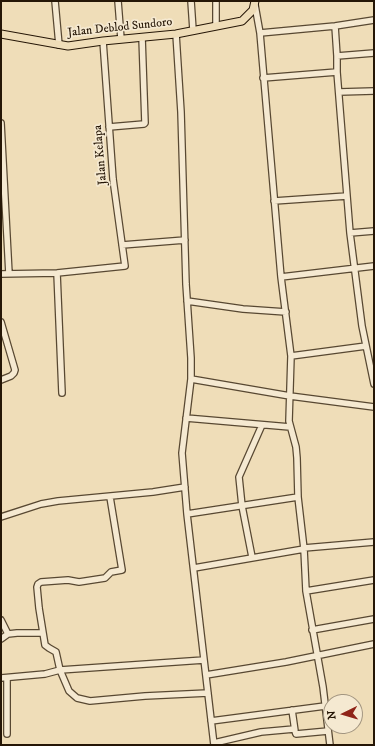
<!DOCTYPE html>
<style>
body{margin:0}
#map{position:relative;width:375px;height:746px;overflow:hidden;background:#efddb8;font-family:"IM FELL DW Pica",serif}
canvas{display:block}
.frame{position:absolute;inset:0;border:2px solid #251606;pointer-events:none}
.north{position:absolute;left:323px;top:694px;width:40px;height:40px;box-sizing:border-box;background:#f5e9d1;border:1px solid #a29580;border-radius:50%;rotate:265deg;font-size:11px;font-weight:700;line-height:16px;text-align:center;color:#251606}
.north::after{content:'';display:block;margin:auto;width:14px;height:18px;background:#8f2418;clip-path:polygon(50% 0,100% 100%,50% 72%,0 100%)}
</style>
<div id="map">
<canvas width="375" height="746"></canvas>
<div class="frame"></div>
<div class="north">N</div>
</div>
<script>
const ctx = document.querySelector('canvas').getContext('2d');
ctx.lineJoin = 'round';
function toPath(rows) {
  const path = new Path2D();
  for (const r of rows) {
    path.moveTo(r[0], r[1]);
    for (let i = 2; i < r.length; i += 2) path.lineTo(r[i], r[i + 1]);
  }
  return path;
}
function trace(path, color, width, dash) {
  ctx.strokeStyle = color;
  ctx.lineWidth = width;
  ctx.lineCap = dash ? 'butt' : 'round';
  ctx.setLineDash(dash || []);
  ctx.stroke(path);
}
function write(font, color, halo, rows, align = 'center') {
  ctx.font = font + ' "IM FELL DW Pica",serif';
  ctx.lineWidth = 3.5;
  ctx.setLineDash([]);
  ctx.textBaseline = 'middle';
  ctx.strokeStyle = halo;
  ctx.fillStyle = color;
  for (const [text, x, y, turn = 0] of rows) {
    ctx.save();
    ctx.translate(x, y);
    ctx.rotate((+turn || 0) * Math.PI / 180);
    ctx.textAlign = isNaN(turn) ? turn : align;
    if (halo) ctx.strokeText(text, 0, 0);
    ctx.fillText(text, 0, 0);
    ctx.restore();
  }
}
const minor = toPath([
 [55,1,59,45],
 [118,1,121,39],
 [191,1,193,30],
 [216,1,216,26],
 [255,5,260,33,281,277,291,356,289,421,296,447,297,458,298,497,304,549,306,591,323,687,330,745],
 [335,26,337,56,337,72,350,233,362,326,374,384],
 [260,33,335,26,374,20],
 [176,34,181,112,186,284,191,358,191,379,182,453,187,514,214,745],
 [337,56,374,53],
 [263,78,337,72],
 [339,92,374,91],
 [1,123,9,274],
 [109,127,144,124,145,123,142,37],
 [274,201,347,196],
 [350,233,374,231],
 [122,245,185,240],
 [57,273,62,393],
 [1,274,57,273,125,266,113,179,103,41],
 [281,277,374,266],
 [187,301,243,309,286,312],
 [1,322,15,370,14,373,11,376,1,380],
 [291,356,366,346],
 [191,379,290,396,374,407],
 [186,418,290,427],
 [110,497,122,570,111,572,105,578,79,582,68,580,41,582,38,584,37,587,39,608,45,645,49,648,56,652,60,670,69,691,77,698,90,701,145,696,208,693],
 [187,514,298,497],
 [1,517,41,504,58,501,153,492,185,487],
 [304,548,374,542],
 [252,557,242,506,239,477,262,425],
 [194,568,304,549],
 [306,591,374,580],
 [1,620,8,634],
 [312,630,374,619],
 [1,639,8,634,17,633,43,633],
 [206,675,286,662,374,644],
 [1,678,45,674,60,670,204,660],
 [292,710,295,731,296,734,328,731],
 [211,721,325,706],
 [7,734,7,678],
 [214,743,261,732,294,729]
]);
const major = toPath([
 [1,34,68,46,103,41,176,34,242,21,253,10,255,1]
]);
const streetNames = [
 ["Jalan Deblod Sundoro",120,28,-6],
 ["Jalan Kelapa",101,155,-95]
];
trace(minor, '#584832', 8);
trace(major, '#251606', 9);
trace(minor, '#f5e9d1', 5.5);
trace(major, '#efddb8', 7);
write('12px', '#251606', '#f5e9d1', streetNames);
</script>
